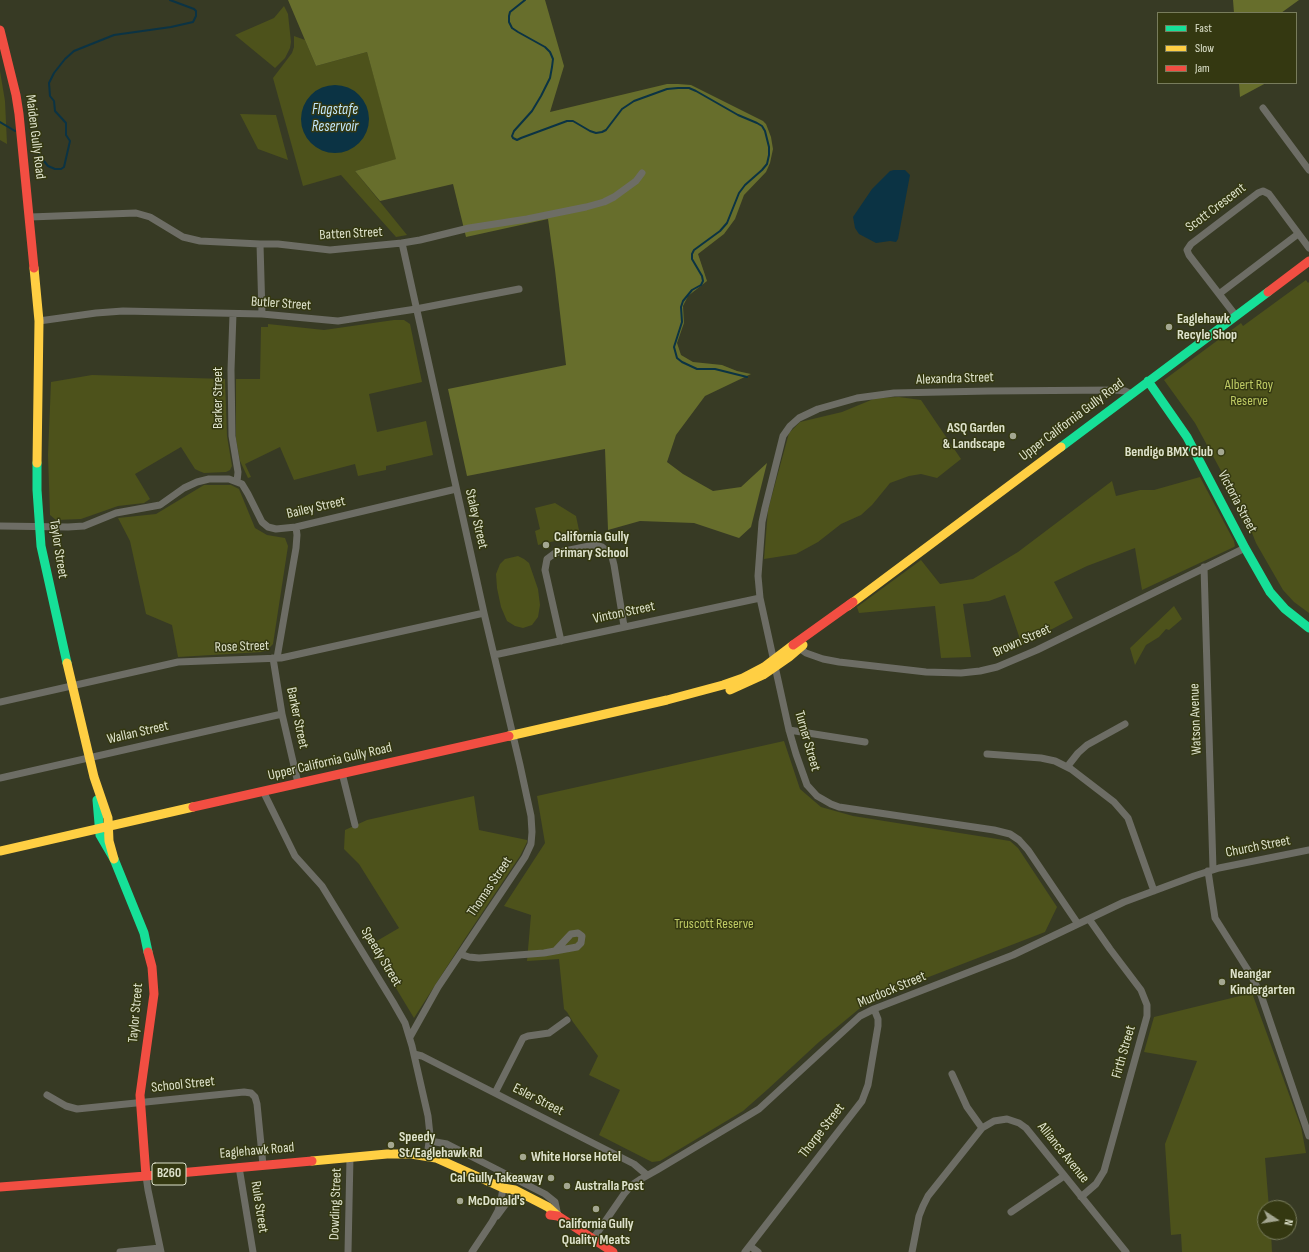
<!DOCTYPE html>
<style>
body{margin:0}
#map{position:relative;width:1309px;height:1252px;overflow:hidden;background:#373a24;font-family:"Sofia Sans Condensed",sans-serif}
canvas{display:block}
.legend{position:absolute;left:1157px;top:12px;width:140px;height:72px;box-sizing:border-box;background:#343811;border:1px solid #787c5c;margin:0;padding:5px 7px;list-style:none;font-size:12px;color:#dee2cc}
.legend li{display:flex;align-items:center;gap:8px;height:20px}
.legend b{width:20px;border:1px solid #787c5c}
.north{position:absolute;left:1257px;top:1200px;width:40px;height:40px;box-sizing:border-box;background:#343811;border:1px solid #787c5c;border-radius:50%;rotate:102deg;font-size:11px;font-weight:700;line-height:16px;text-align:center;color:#dee2cc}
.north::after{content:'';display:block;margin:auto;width:14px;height:18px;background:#a4a791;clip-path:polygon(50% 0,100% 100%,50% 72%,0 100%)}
</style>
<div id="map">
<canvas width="1309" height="1252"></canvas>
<ul class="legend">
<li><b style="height:5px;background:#16e098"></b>Fast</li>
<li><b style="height:5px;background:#ffcf43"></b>Slow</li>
<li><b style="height:5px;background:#f24e42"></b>Jam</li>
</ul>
<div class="north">N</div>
</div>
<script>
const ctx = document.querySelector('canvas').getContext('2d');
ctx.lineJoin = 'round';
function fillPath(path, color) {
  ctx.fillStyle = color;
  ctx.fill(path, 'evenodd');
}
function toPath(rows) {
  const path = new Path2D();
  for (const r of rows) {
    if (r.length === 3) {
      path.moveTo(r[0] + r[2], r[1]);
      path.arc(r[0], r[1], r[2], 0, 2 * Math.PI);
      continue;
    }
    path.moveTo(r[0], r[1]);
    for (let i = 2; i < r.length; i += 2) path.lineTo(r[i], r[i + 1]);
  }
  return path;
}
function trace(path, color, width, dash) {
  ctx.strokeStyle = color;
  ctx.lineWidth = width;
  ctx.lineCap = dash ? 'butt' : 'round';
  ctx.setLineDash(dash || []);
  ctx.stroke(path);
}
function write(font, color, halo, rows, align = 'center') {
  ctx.font = font + ' "Sofia Sans Condensed",sans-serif';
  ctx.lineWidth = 3;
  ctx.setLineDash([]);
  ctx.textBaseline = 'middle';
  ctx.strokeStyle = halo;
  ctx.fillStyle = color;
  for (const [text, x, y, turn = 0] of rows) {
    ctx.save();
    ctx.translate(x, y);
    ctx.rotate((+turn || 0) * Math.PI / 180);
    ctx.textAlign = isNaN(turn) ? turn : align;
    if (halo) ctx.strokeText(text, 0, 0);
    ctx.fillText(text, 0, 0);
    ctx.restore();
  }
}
const green = toPath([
 [284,6,288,14,291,42,290,48,285,58,275,68,235,35,274,18],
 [294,36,305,40,316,66,367,52,397,159,355,171,407,235,396,237,341,175,303,186,273,78,292,53,294,47],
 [0,71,5,101,7,144,0,140],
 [240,114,276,115,288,160,258,149],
 [1306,280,1308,283,1309,282,1309,613,1294,602,1283,590,1256,543,1245,515,1195,423,1164,380,1241,323,1243,326],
 [394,320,404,320,410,324,422,382,369,394,377,432,426,421,433,455,386,466,386,470,358,476,355,464,294,480,280,447,245,464,251,477,248,478,240,461,236,439,236,379,260,379,261,327,268,327,268,324,324,330],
 [92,375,225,379,227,436,232,466,230,470,226,472,204,473,199,471,195,469,181,447,135,474,150,499,144,503,118,506,81,519,56,520,50,515,48,455,51,382],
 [899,397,921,400,961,459,937,478,921,474,909,476,890,483,872,505,861,515,841,524,818,542,796,554,764,559,768,510,789,433,800,422,842,412,876,398],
 [1200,477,1234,541,1235,546,1234,547,1142,590,1135,548,1087,566,1054,582,1073,618,1022,645,1005,595,989,601,963,604,971,657,941,658,935,606,859,613,857,607,921,560,940,584,973,579,1018,552,1112,481,1116,496,1140,490,1154,490],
 [204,485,231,485,239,489,255,528,267,535,285,538,288,546,273,644,267,650,262,652,178,657,172,625,146,614,130,541,118,518,156,514],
 [555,503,576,516,580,535,538,545,535,531,540,529,535,508],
 [518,556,524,559,529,563,538,589,540,605,538,617,532,625,523,628,515,626,507,621,501,607,497,588,496,574,500,564,505,559],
 [1174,606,1182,619,1169,630,1166,629,1159,637,1146,645,1135,665,1130,648],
 [784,741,800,789,821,807,853,816,1010,841,1018,848,1057,907,1045,932,890,992,859,1009,819,1042,768,1089,743,1111,660,1161,652,1162,599,1135,620,1090,589,1075,598,1056,573,1022,567,1012,564,1009,559,959,527,961,531,915,504,906,545,843,537,796],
 [474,796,479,830,527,840,527,842,520,856,464,940,414,1018,370,945,399,928,359,864,344,849,345,830,367,820],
 [1252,993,1301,1127,1306,1153,1265,1158,1269,1208,1265,1208,1265,1232,1271,1232,1272,1252,1182,1252,1181,1234,1171,1235,1165,1144,1197,1061,1144,1052,1154,1017]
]);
const forest = toPath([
 [288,0,545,0,564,66,550,112,667,84,678,84,691,85,763,121,766,124,771,137,773,149,770,163,766,172,744,195,735,219,724,234,698,254,707,281,688,296,683,306,684,323,677,343,681,355,693,362,722,365,737,371,751,374,705,396,676,435,667,462,683,474,713,491,741,487,767,463,751,527,739,538,694,523,640,521,608,530,605,449,467,476,448,389,566,365,555,270,548,219,466,237,453,184,380,201,355,171,396,159,367,52,316,66],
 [1233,0,1299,0,1281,13,1234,13],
 [1239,83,1266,83,1240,97]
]);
const water = toPath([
 [335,119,34],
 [894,170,905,170,910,175,898,239,896,242,890,241,876,243,859,234,855,228,853,217,872,189,890,171]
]);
const stream = toPath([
 [525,0,510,12,509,16,509,22,512,28,518,32,545,47,550,52,553,59,552,67,550,78,541,96,532,111,514,131,512,136,513,138,517,140,521,138,567,121,573,121,590,131,596,133,602,132,606,130,622,109,634,101,667,89,678,88,689,88,696,91,738,115,757,123,762,126,765,131,769,147,769,155,767,164,762,170,745,185,739,193,727,223,720,231,694,250,692,254,692,259,702,276,703,281,701,285,692,290,683,301,681,307,682,322,674,347,677,358,682,362,697,369,715,369,747,377],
 [0,122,15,131],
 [31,141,37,146,39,155,48,166,55,169,61,169,64,167,70,141,66,135,66,123,55,111,54,101,50,96,49,83,54,73,65,59,74,51,114,35,171,27,193,22,196,16,196,11,194,9,170,0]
]);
const street = toPath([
 [1263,108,1309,170],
 [30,217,136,213,150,217,183,237,200,241,260,244,278,244,330,250,402,243,420,240,469,228,527,219,586,207,604,202,614,197,636,181,642,173],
 [402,243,484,613,520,765,531,816,532,832,531,844,525,857,438,987,410,1037],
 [260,244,262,314],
 [1219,294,1298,234],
 [233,314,231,370,232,436,238,472,237,482],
 [1236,316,1189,255,1187,250,1191,244,1258,193,1263,191,1269,194,1309,248],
 [39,321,96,313,123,311,262,314,338,321,416,309,519,289],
 [0,526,68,527,84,526,116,513,160,505,184,488,197,482,209,479,229,479,242,484,248,494,262,522,268,527,276,529,296,527,456,489],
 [1204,567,1213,869],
 [561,641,545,570,547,559,555,553,594,545,602,547,609,553,612,557,614,565,624,626],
 [796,646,806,653,823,659,839,662,926,672,961,673,980,671,997,667,1037,650,1245,548],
 [494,655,760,598],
 [273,658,282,714,298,783],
 [277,658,296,548,297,535,296,527],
 [0,702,178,662,281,658,484,613],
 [789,730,865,742],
 [987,754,1041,758,1055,761,1071,769,1114,802,1128,818,1154,891],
 [1067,767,1078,753,1087,745,1125,724],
 [342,773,355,825],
 [0,778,282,714],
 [263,791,295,856,322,886,393,1002,405,1023,412,1046,428,1116,430,1135,427,1156],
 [1208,871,1215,918,1251,975,1261,995,1309,1136],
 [1078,924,1028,850,1019,840,1010,834,994,830,839,807,831,804,817,796,807,785,796,754,789,730,760,598,758,576,762,522,765,508,783,436,790,426,799,418,818,409,857,398,894,393,989,391,1116,390,1125,391,1131,394],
 [460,954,469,957,479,958,544,953,577,947,581,943,582,936,578,933,571,934,556,950],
 [414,1054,422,1056,634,1164,647,1175],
 [952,1074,967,1107,982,1128],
 [495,1093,523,1038,528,1036,549,1033,567,1020],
 [47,1095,66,1106,77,1109,244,1092,251,1093,255,1097,257,1104,263,1165],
 [430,1141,447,1144,545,1194,555,1202,558,1216],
 [239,1167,253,1252],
 [146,1176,148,1190,161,1252],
 [1081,1197,1096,1184,1104,1171,1147,1016,1147,1005,1141,990,1110,949,1089,919],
 [1011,1212,1064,1176],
 [497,1216,508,1201,511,1196,511,1189],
 [593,1239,624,1194,632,1185,641,1179,657,1170,759,1109,860,1016,874,1009,1013,955,1124,902,1194,876,1219,868,1309,850],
 [750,1246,758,1252],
 [120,1252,160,1248],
 [348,1252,350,1157],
 [472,1252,492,1222,498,1211,501,1200,503,1188],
 [745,1252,862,1101,868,1085,878,1026,878,1019,874,1009],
 [912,1252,919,1216,923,1206,928,1196,982,1128,994,1121,1007,1119,1019,1123,1026,1128,1126,1252]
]);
const fast = toPath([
 [1148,381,1187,437,1245,548,1270,592,1285,609,1309,628],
 [1061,447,1268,292],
 [37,463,37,490,41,546,67,663],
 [97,800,100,835,114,859,144,933,148,952]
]);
const slow = toPath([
 [34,268,39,321,37,463],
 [848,606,1061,447],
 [67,663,94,777,108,818,109,841,114,859],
 [730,690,763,675,789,657,803,645],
 [509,736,667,700,723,685,743,678,764,667,793,645],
 [0,851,193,807],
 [312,1161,387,1154,411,1154,436,1158,503,1188,515,1190,548,1207,558,1216]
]);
const jam = toPath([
 [0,30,16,95,19,114,34,268],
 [1268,292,1309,261],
 [793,645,853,602],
 [193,807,509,736],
 [146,1176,140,1095,154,994,152,967,148,952],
 [0,1187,146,1176,312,1161],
 [550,1215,558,1216,613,1252]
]);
const markers = [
 [1169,327,4,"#a4a791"],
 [1013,436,4,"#a4a791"],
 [1221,452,4,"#a4a791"],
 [546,545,4,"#a4a791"],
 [1222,982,4,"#a4a791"],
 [391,1145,4,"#a4a791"],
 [523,1157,4,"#a4a791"],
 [551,1178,4,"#a4a791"],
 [567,1186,4,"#a4a791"],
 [460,1201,4,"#a4a791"],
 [596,1209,4,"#a4a791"]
];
const shields = [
 [169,1174,34]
];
const shieldNames = [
 ["B260",169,1174]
];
const streetNames = [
 ["Maiden Gully Road",35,137,83],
 ["Scott Crescent",1216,208,-37],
 ["Batten Street",351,234,-3],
 ["Butler Street",281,304,4],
 ["Alexandra Street",955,379,-2],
 ["Barker Street",218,398,-90],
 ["Upper California Gully Road",1072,420,-37],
 ["Victoria Street",1237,502,62],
 ["Bailey Street",316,508,-13],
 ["Staley Street",476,519,77],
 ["Taylor Street",58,549,81],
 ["Vinton Street",624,613,-12],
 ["Brown Street",1022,641,-24],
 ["Rose Street",242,647,-2],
 ["Barker Street",297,718,78],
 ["Watson Avenue",1196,719,-92],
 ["Wallan Street",138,733,-13],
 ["Turner Street",807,741,74],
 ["Upper California Gully Road",330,762,-13],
 ["Church Street",1258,847,-11],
 ["Thomas Street",490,887,-56],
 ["Speedy Street",381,957,59],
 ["Murdock Street",892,990,-23],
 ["Taylor Street",136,1013,-85],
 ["Firth Street",1124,1052,-74],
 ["School Street",183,1085,-6],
 ["Esler Street",538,1100,27],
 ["Thorpe Street",822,1131,-52],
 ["Eaglehawk Road",257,1151,-5],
 ["Alliance Avenue",1063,1153,51],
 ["Dowding Street",336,1204,-88],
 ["Rule Street",259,1207,81]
];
const poiNames = [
 ["Eaglehawk",1177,319],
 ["Recyle Shop",1177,335],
 ["ASQ Garden",1005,428,"right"],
 ["& Landscape",1005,444,"right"],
 ["Bendigo BMX Club",1213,452,"right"],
 ["California Gully",554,537],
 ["Primary School",554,553],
 ["Neangar",1230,974],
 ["Kindergarten",1230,990],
 ["Speedy",399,1137],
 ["St/Eaglehawk Rd",399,1153],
 ["White Horse Hotel",531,1157],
 ["Cal Gully Takeaway",543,1178,"right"],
 ["AustralIa Post",575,1186],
 ["McDonald's",468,1201],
 ["California Gully",596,1224,"center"],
 ["Quality Meats",596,1240,"center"]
];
const parkNames = [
 ["Albert Roy",1249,385],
 ["Reserve",1249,401],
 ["Truscott Reserve",714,924]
];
const waterNames = [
 ["Flagstafe",335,110],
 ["Reservoir",335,127]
];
fillPath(green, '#4d521b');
fillPath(forest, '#676e2c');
fillPath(water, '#0b3344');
trace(stream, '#0b3344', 2);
trace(street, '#6d6d65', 7);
trace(fast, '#16e098', 9);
trace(slow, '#ffcf43', 9);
trace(jam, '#f24e42', 9);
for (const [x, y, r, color] of markers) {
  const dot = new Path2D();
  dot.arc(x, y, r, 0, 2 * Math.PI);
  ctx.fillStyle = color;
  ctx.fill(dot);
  trace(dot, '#343811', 1.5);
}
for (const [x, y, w] of shields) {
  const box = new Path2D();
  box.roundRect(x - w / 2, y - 11, w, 22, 3);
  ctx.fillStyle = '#343811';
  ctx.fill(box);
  trace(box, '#dee2cc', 1);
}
write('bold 13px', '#dee2cc', null, shieldNames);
write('14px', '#dee2cc', '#343811', streetNames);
write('bold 14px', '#dee2cc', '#343811', poiNames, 'left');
write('14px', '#beca64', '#343811', parkNames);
write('italic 15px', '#c1e7fe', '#343811', waterNames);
</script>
